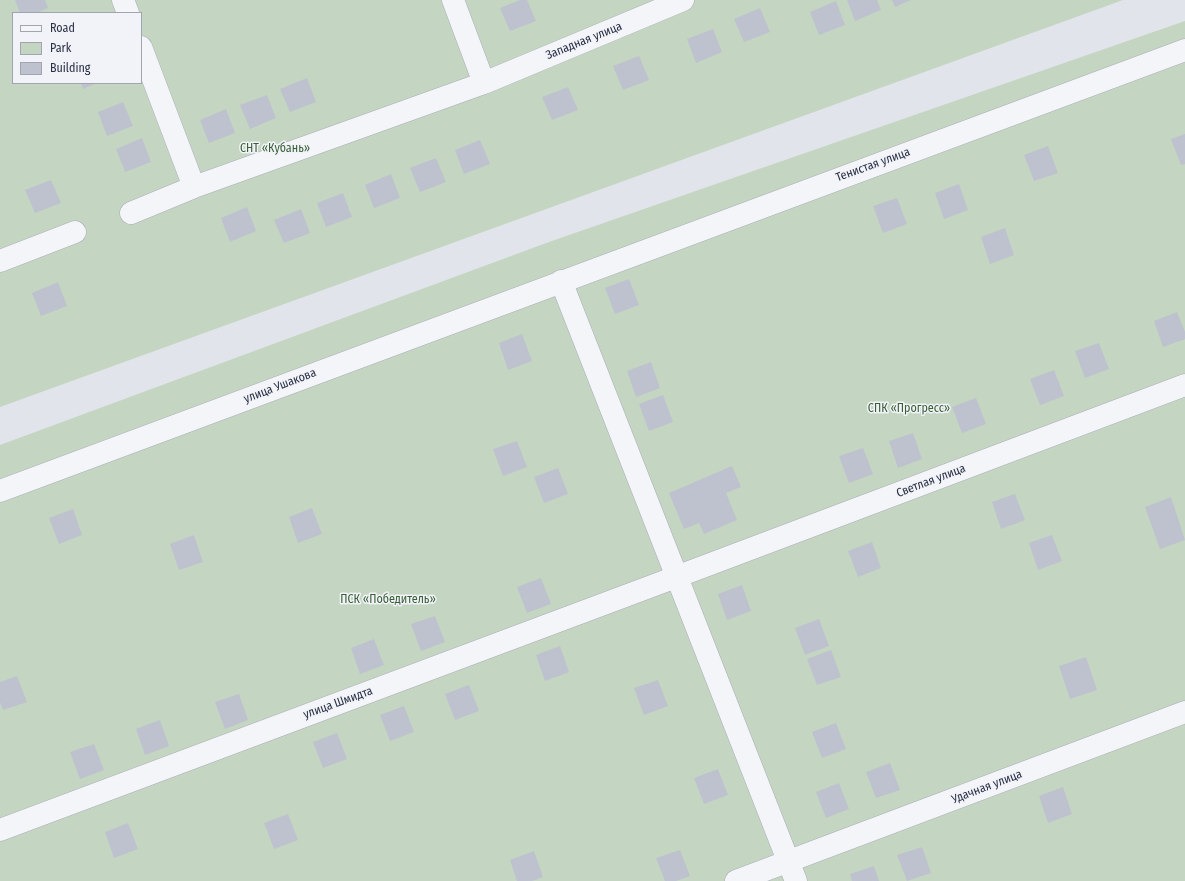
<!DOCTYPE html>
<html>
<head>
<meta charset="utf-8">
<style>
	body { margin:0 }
	#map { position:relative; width:1185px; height:881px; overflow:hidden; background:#e1e4ea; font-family:"Fira Sans Condensed",sans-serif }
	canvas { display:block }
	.legend { position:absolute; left:12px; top:12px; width:130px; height:72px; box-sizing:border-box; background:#f1f3f8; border:1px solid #a1a5b0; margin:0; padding:5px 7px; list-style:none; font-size:12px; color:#292f43 }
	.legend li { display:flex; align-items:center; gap:8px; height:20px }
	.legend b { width:20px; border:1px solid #a1a5b0 }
</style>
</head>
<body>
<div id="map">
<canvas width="1185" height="881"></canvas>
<ul class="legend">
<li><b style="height:5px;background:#f4f5f8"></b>Road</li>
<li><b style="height:11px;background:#c4d5c2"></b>Park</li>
<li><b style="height:11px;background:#bec2ce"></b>Building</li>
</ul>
</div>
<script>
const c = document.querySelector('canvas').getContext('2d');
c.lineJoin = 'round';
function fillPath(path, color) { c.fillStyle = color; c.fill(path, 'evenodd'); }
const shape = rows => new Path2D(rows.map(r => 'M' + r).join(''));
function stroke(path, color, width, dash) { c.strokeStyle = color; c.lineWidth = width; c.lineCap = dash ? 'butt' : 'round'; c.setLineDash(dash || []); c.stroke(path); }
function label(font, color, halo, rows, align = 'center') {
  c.font = font + ' "Fira Sans Condensed",sans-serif'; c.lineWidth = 3; c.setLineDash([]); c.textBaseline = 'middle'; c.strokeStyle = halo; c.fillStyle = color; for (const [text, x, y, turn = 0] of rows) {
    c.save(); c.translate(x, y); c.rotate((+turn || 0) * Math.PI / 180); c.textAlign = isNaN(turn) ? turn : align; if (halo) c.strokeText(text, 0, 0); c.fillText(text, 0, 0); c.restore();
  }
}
const green = shape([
	[0,0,1123,0,0,407],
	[13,13,141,13,141,83,13,83],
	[1185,21,1185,881,0,881,0,445,549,242]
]);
const building = shape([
	[15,0,45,0,48,8,37,13,20,13],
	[520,0,527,0,536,21,510,31,500,8],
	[847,0,877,0,881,10,855,21],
	[892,0,911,0,895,7],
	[836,1,845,25,819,35,810,12],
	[760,8,770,32,744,42,734,19],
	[713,29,722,52,696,63,687,39],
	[639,56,649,80,623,90,613,66],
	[307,78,316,102,290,112,280,89],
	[81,83,97,83,83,89],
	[568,87,578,110,552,120,542,97],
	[267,95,276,118,250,129,240,105],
	[123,102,133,126,107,136,98,112],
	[226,109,235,133,209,143,200,120],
	[1185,134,1185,164,1181,165,1171,139],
	[142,138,151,162,125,172,116,149],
	[480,140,490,164,464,174,455,150],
	[1048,146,1058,173,1034,181,1024,155],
	[436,158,446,182,420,192,410,168],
	[391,174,400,198,374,208,365,185],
	[51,180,61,203,35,213,25,190],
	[959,184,968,210,944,219,935,193],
	[343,193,352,217,326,227,317,203],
	[897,198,907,224,883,233,873,206],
	[247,207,256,231,230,242,221,218],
	[301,209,310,233,284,243,274,220],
	[1005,228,1014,255,990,264,981,237],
	[629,279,639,305,615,314,605,288],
	[58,282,67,306,41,316,32,293],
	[1177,312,1185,332,1185,339,1163,347,1154,321],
	[522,334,532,361,508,370,499,343],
	[1099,343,1109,369,1085,378,1075,351],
	[651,362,660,388,636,397,627,371],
	[1054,370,1064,396,1040,405,1030,379],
	[663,395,673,422,649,431,639,404],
	[976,398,986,424,962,433,952,407],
	[913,433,922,459,898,468,889,441],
	[517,441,527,467,503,476,493,449],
	[863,448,873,474,849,483,839,456],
	[732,466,741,487,726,493,737,520,704,534,699,523,684,529,669,493],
	[558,468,568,494,544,503,534,477],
	[1015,494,1025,520,1001,529,992,502],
	[1171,497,1185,540,1160,549,1145,507],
	[312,508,322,534,298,543,289,517],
	[73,509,82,535,59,544,49,518],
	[194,535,203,562,179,570,170,544],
	[1052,535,1062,561,1038,570,1029,543],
	[872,542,881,568,858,577,848,551],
	[541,578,551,604,527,613,517,587],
	[742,585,751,611,727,620,718,594],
	[435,616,445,642,421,651,411,624],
	[819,619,829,646,805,655,795,628],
	[374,639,384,665,360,674,351,648],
	[560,646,569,672,545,681,536,655],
	[831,650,841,677,817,685,807,659],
	[1086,657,1097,690,1070,699,1059,666],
	[17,676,27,702,3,710,0,702,0,682],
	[658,680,668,706,644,715,634,688],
	[469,685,479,711,455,720,445,694],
	[239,694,248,720,225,729,215,702],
	[404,706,414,732,390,741,380,715],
	[160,720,169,746,145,755,136,729],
	[836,723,846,749,822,758,812,732],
	[337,733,347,759,323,768,313,742],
	[94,744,104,770,80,779,70,752],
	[890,763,900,790,876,798,866,772],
	[718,769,728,795,704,804,694,778],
	[839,783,849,809,826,818,816,792],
	[1063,787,1072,814,1048,823,1039,796],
	[288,814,298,840,274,849,264,823],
	[128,823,138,849,114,858,105,832],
	[922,847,931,873,907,881,897,855],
	[680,850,690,876,676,881,665,881,656,858],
	[534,851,543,877,532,881,517,881,510,860],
	[874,866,879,881,852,881,850,874]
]);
const minor = shape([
	[123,0,128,13],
	[453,0,484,83],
	[141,47,194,187],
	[131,213,194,187,484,83,683,0],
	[0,261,75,232],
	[561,281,796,881],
	[0,491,1185,50],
	[0,830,676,577,1185,385],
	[736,881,1185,712]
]);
const streetNames = [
	["Западная улица",584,41,-22],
	["Тенистая улица",873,165,-20],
	["улица Ушакова",280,386,-21],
	["Светлая улица",931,481,-21],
	["улица Шмидта",338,703,-20],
	["Удачная улица",987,787,-21]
];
const parkNames = [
	["СНТ «Кубань»",275,149],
	["СПК «Прогресс»",909,409],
	["ПСК «Победитель»",388,600]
];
fillPath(green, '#c4d5c2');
fillPath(building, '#bec2ce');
stroke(minor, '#aaaeb8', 23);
stroke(minor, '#f4f5f8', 22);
label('12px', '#292f43', '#f1f3f8', streetNames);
label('12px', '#385f35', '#f1f3f8', parkNames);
</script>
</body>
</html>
